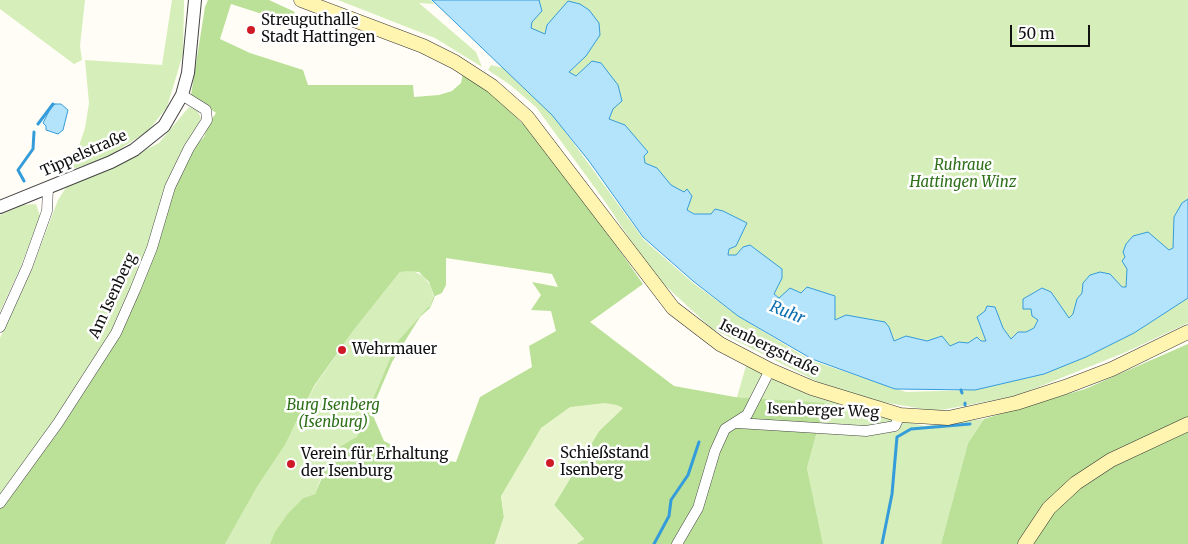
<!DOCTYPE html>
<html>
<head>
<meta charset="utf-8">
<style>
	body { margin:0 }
	#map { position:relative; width:1188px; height:544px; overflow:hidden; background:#fffdf5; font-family:Merriweather,serif }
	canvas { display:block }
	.scale { position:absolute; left:1010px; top:25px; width:80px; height:22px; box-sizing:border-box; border:2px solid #111; border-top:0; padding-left:6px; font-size:15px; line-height:18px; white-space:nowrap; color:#111; -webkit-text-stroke:4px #fff; paint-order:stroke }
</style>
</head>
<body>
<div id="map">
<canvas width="1188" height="544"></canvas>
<div class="scale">50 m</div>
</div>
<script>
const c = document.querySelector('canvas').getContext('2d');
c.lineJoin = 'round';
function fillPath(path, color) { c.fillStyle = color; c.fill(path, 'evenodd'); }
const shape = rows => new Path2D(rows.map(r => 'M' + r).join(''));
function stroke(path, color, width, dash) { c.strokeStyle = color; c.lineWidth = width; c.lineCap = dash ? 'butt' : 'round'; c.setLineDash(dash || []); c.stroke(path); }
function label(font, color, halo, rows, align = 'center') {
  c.font = font + ' Merriweather,serif'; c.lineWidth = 5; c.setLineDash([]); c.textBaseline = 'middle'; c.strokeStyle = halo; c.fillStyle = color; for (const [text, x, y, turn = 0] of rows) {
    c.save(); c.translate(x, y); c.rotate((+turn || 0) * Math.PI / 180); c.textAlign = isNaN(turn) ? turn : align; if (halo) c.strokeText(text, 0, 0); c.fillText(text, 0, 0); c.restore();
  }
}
const green = shape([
	[0,0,85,0,80,46,82,60,74,64,0,9],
	[172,0,184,0,183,54,167,107,148,131,109,156,71,170,85,128,89,103,85,60,162,65],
	[338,0,430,0,435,4,419,3,476,52,482,67,435,38],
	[502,0,1188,0,1188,242,1095,310,989,349,886,342,779,298,733,255,728,255,729,250,693,213,687,210,687,208,620,139],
	[491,65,503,68,553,115,644,240,693,283,738,316,810,360,906,392,975,390,1134,333,1188,298,1188,323,1126,352,1016,396,936,411,882,402,820,383,711,328,653,274,606,203,536,107,509,84,488,70],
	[189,107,197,110,201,118,150,248,113,328,55,421,0,496,0,338,31,271,58,200,67,186,113,166,159,143],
	[36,204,40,216,21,266,0,312,0,215,23,205],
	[401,271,413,271,423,276,430,285,434,298,430,308,428,307,397,342,357,438,335,448,338,453,336,457,331,455,324,472,329,474,328,476,322,475,315,494,303,498,289,512,270,544,225,544,257,487,285,445,314,387,353,331],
	[746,366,813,395,867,414,925,426,984,419,968,443,941,544,823,544,807,468,825,404,737,397]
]);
const forest = shape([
	[208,0,269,0,295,12,290,23,231,4,220,39,250,53,303,70,308,85,413,85,414,97,439,95,452,91,461,83,463,73,494,96,524,125,583,198,643,284,590,322,674,386,735,397,825,403,807,468,823,544,576,544,584,539,554,505,599,431,623,408,501,496,504,517,495,544,270,544,275,532,289,512,303,498,315,494,323,475,328,476,323,472,331,455,336,457,338,453,335,449,357,437,397,342,428,307,430,307,434,296,429,282,419,272,407,271,400,272,353,331,314,386,285,445,257,487,225,544,0,544,0,506,118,333,173,187,192,149,204,137,209,123,216,113,191,95,205,7],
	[446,258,552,274,558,287,532,282,541,295,531,310,551,311,556,331,529,346,532,367,480,397,456,462,413,456,384,441,371,411,392,362,420,317,430,308,435,296,442,293,446,285],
	[1188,344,1188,544,941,544,968,443,984,419,1085,389]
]);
const pitch = shape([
	[605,403,617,405,623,408,599,431,554,505,584,539,576,544,495,544,504,517,501,496,541,428,570,407]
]);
const water = shape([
	[432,0,539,0,542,11,532,22,531,28,545,34,547,25,568,1,580,4,589,10,599,23,600,35,586,56,569,72,576,76,592,61,601,63,618,85,622,101,613,109,609,119,625,125,648,152,644,156,645,163,657,168,671,185,684,192,687,189,692,196,687,210,694,214,711,214,715,209,723,211,747,223,736,246,729,249,728,255,736,255,743,247,750,245,782,269,782,278,774,294,779,298,790,288,801,293,807,287,835,296,835,320,846,315,885,322,889,327,894,341,906,336,927,341,942,336,950,346,959,342,968,343,977,337,981,341,986,341,977,317,985,311,987,306,995,307,1003,328,1011,339,1018,332,1026,332,1034,328,1038,320,1032,316,1031,309,1023,309,1023,299,1042,288,1051,292,1069,318,1073,314,1077,299,1082,293,1083,283,1090,275,1100,272,1110,274,1122,287,1126,287,1127,269,1122,261,1125,257,1123,252,1126,244,1133,236,1148,232,1169,250,1173,248,1174,217,1182,203,1188,199,1188,298,1134,333,1086,357,1044,374,975,390,895,389,812,359,738,316,693,281,643,237,589,161,552,115,432,0],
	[55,104,61,104,68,110,63,130,58,134,46,130,46,126,43,123,51,107,55,104]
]);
const stream = shape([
	[38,124,53,104],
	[24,181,18,170,33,149,34,132],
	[961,390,962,393],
	[965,403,965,405],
	[654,544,669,516,671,500,688,475,699,442],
	[882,544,892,494,897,437,911,429,970,424]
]);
const minor = shape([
	[0,327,27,267,47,211,48,188],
	[737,423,866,431,895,426,900,415],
	[0,503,58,423,116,333,135,290,152,248,170,187,189,148,207,120,206,110,182,95],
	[677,544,698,508,715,451,725,429,747,415,770,370]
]);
const tertiary = shape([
	[0,207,111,162,134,150,164,126,182,95,188,73,195,0]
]);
const secondary = shape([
	[301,0,423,46,455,62,492,86,527,117,673,308,720,344,770,370,812,388,900,415,948,418,1016,403,1065,387,1112,369,1188,332],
	[1025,544,1049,508,1076,483,1111,460,1188,424]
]);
const markers = [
	[251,30,5,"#cf1a28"],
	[342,350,5,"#cf1a28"],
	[550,463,5,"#cf1a28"],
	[291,464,5,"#cf1a28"]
];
const poiNames = [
	["Streuguthalle",261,21],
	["Stadt Hattingen",261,38],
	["Wehrmauer",352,350],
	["Schießstand",560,454],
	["Isenberg",560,471],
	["Verein für Erhaltung",301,455],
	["der Isenburg",301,472]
];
const streetNames = [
	["Tippelstraße",84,154,-24],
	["Am Isenberg",113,296,-65],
	["Isenbergstraße",769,348,26],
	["Isenberger Weg",823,411,2]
];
const parkNames = [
	["Ruhraue",963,166],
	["Hattingen Winz",963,183],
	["Burg Isenberg",333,406],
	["(Isenburg)",333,423]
];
const waterNames = [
	["Ruhr",787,313,22]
];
fillPath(green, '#d6eeb9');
fillPath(forest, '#bae197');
fillPath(pitch, '#e8f5cc');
fillPath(water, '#b4e3fc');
stroke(water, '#349cda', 1);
stroke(stream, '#349cda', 3);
stroke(minor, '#444', 11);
stroke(tertiary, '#444', 14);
stroke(secondary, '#333', 15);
stroke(minor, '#fff', 10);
stroke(tertiary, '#fff', 12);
stroke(secondary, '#fff4b0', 14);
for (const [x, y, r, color] of markers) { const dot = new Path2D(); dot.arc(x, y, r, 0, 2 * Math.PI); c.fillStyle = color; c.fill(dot); stroke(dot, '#fff', 2); }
label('15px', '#111', '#fff', poiNames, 'left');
label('15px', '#111', '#fff', streetNames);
label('italic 15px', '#2e7019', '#fff', parkNames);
label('italic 16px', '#0c6db0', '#fff', waterNames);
</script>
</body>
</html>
